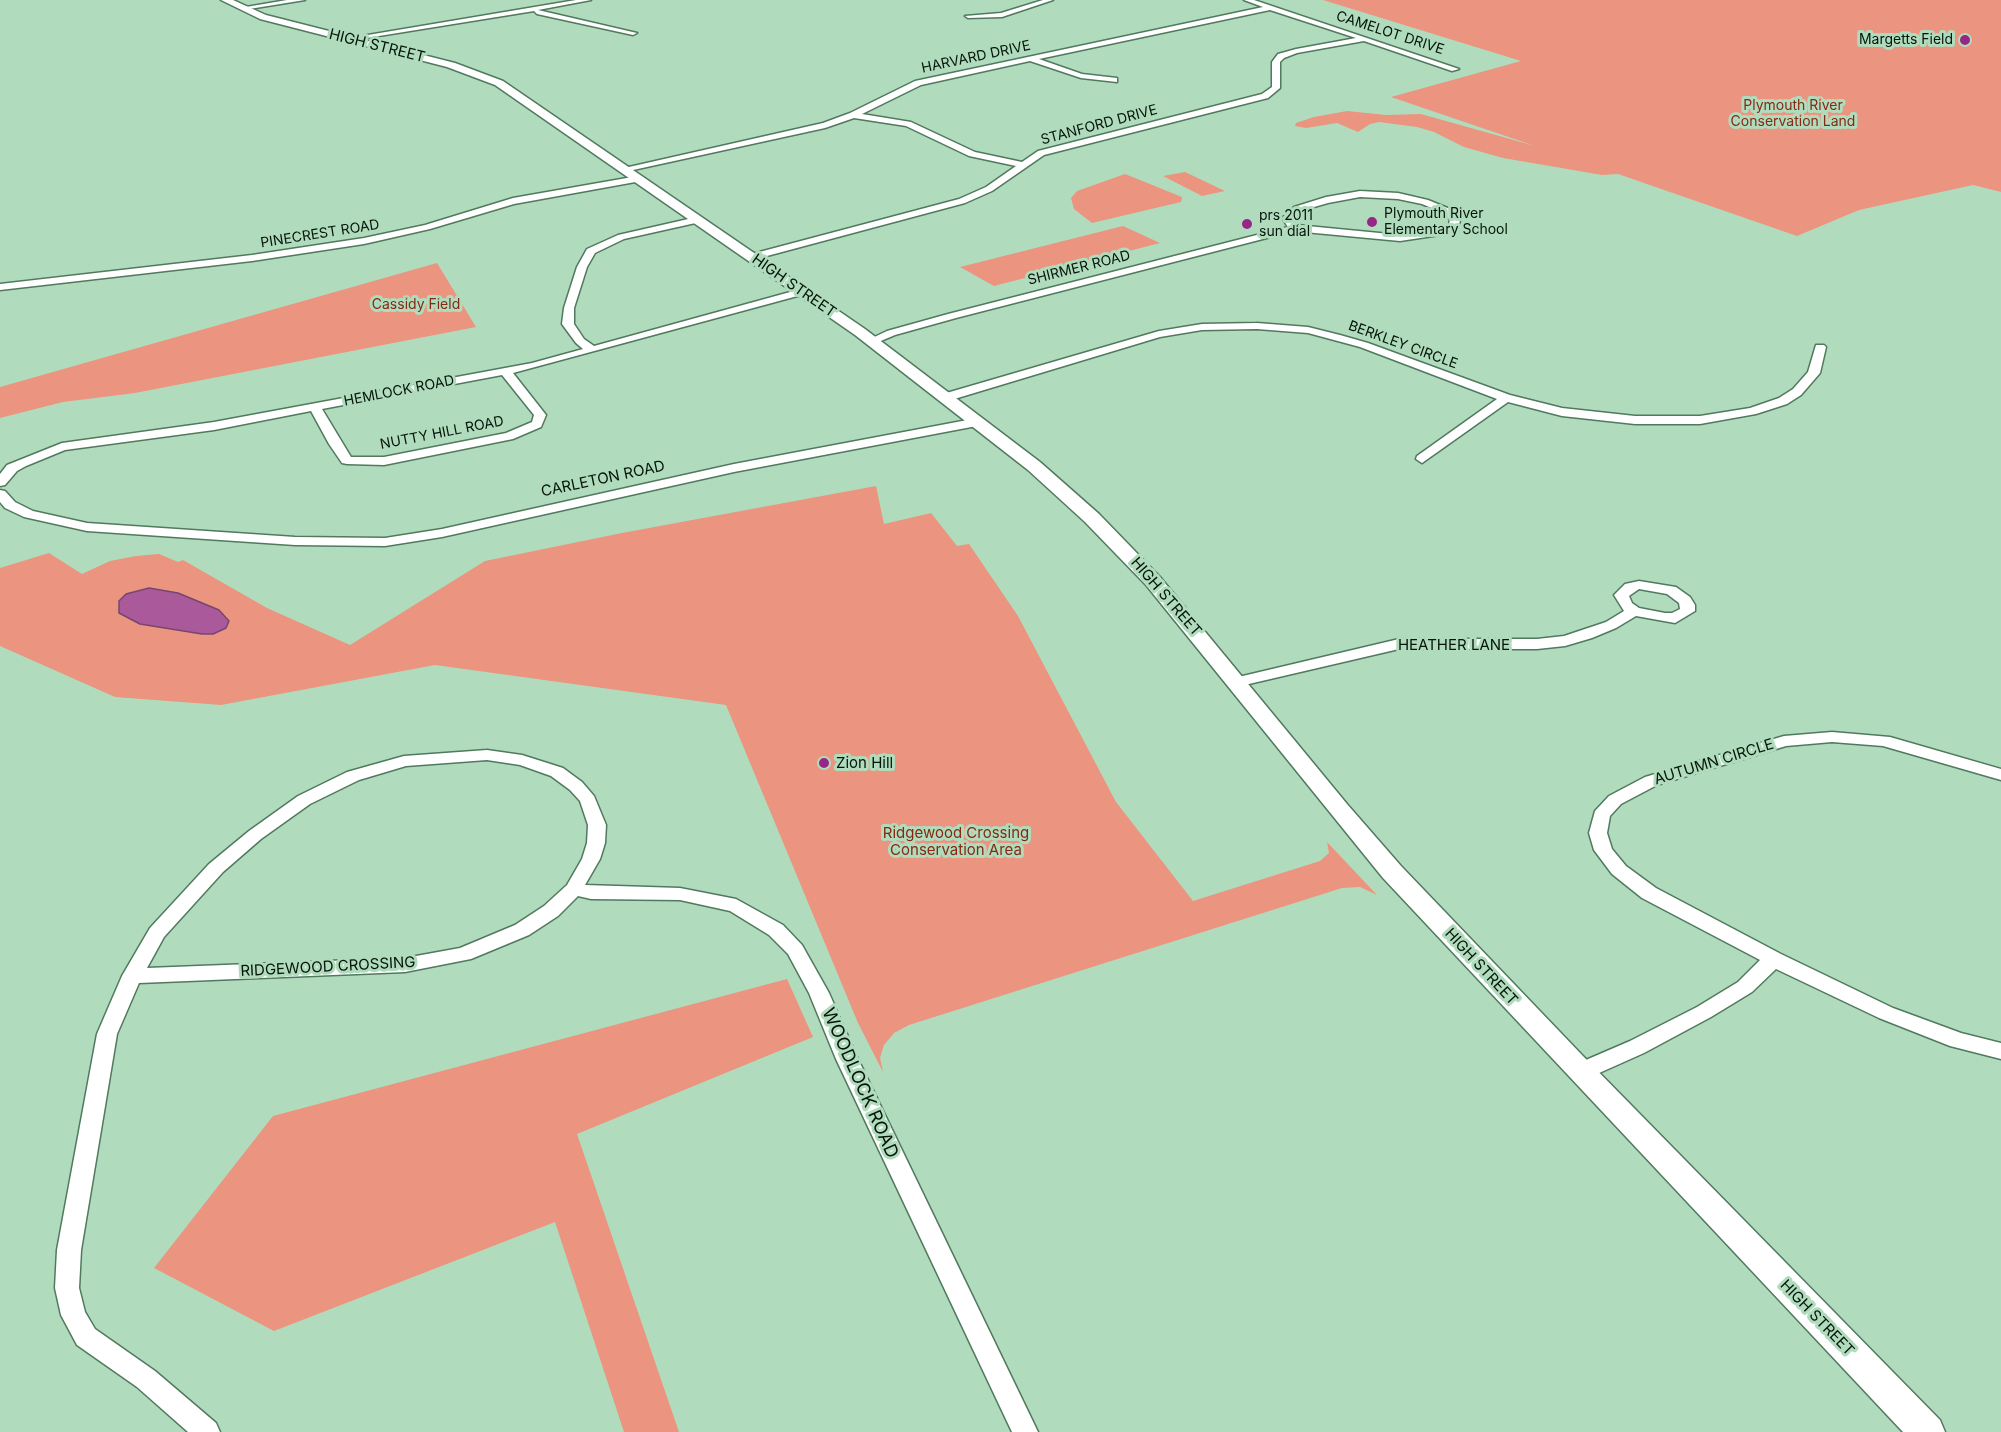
<!DOCTYPE html>
<html>
<head>
<meta charset="utf-8">
<style>
	body { margin:0 }
	canvas { display:block; background:#b0dcbd }
</style>
</head>
<body>
<canvas width="2001" height="1432"></canvas>
<script>
const c = document.querySelector('canvas').getContext('2d');
c.lineJoin = 'round';
function fillPath(path, color) { c.fillStyle = color; c.fill(path, 'evenodd'); }
const shape = rows => new Path2D(rows.map(r => 'M' + r).join(''));
function stroke(path, color, width, dash) { c.strokeStyle = color; c.lineWidth = width; c.lineCap = dash ? 'butt' : 'round'; c.setLineDash(dash || []); c.stroke(path); }
function label(font, color, halo, rows, align = 'center') {
  c.font = font + ' Inter,sans-serif'; c.lineWidth = 6; c.setLineDash([]); c.textBaseline = 'middle'; c.strokeStyle = halo; c.fillStyle = color; for (const [text, x, y, turn = 0] of rows) {
    c.save(); c.translate(x, y); c.rotate((+turn || 0) * Math.PI / 180); c.textAlign = isNaN(turn) ? turn : align; if (halo) c.strokeText(text, 0, 0); c.fillText(text, 0, 0); c.restore();
  }
}
const green = shape([
	[1323,0,2001,0,2001,192,1973,185,1859,210,1797,236,1618,174,1602,175,1503,158,1464,147,1434,132,1417,127,1379,122,1370,124,1358,132,1337,123,1306,128,1295,126,1296,123,1314,117,1347,111,1386,115,1421,114,1535,146,1391,97,1521,61],
	[1185,172,1225,191,1202,196,1163,176],
	[1125,174,1182,197,1181,202,1092,223,1074,209,1071,198,1077,191],
	[1123,226,1160,243,994,286,960,267],
	[437,263,476,327,135,393,63,402,0,418,0,387],
	[876,486,884,524,931,513,957,546,969,544,1018,616,1116,802,1193,901,1320,861,1329,853,1327,842,1377,895,1360,887,1342,888,909,1025,894,1033,884,1045,880,1058,883,1072,858,1023,726,705,435,665,221,705,115,697,0,646,0,568,49,553,82,574,110,561,136,556,159,554,178,562,183,560,267,608,350,645,485,561,622,533],
	[787,979,813,1037,577,1134,679,1432,624,1432,555,1222,274,1331,154,1268,273,1116]
]);
const water = shape([
	[149,588,178,593,219,610,229,621,226,628,213,634,202,634,140,624,119,613,119,601,126,594,149,588]
]);
const street = shape([
	[287,0,305,0,243,10,240,8,287,0],
	[576,0,591,0,538,10,637,33,633,35,537,14,534,11,348,41,344,39,576,0],
	[1043,0,1053,0,1002,17,968,18,965,16,1001,13,1043,0],
	[1244,0,1254,0,1459,69,1452,71,1364,41,1297,53,1284,58,1280,62,1280,88,1268,98,1044,155,992,191,965,203,752,260,747,257,748,255,959,199,986,187,1016,166,969,156,906,126,854,118,825,128,624,172,620,169,823,123,850,113,915,81,1263,7,1244,0],
	[1270,10,1356,38,1296,49,1278,54,1272,62,1272,87,1262,94,1038,151,1022,162,975,152,911,122,862,114,921,85,1030,61,1081,78,1117,82,1117,78,1082,74,1039,59,1270,10],
	[638,176,641,177,641,181,514,204,430,229,364,244,252,261,0,290,0,284,252,255,364,238,425,225,513,198,638,176],
	[1360,191,1398,193,1428,200,1450,209,1460,220,1459,225,1440,235,1400,241,1294,231,956,318,895,335,876,343,868,343,866,341,887,331,948,314,1288,227,1282,218,1294,207,1326,197,1360,191],
	[1360,197,1398,199,1422,204,1444,213,1450,220,1449,224,1435,230,1400,235,1297,225,1292,218,1300,211,1328,203,1360,197],
	[697,217,700,218,700,222,624,239,595,253,587,267,574,308,574,324,584,339,594,346,801,289,806,292,805,294,513,373,546,415,541,427,513,439,384,465,347,464,342,463,329,444,311,411,214,430,65,450,26,466,17,471,5,485,0,486,0,474,7,465,62,443,214,422,532,363,583,349,576,343,562,324,564,308,577,267,587,249,618,235,697,217],
	[502,375,534,415,532,422,506,433,384,457,351,457,322,409,502,375],
	[1257,323,1308,327,1340,335,1368,343,1510,395,1562,408,1635,416,1700,416,1750,408,1779,398,1793,389,1808,372,1816,345,1824,345,1826,347,1820,373,1801,395,1787,404,1756,414,1700,424,1635,424,1562,416,1508,402,1422,463,1416,459,1417,456,1497,399,1360,347,1308,333,1257,329,1202,330,1160,337,951,400,943,400,941,397,943,394,1159,331,1202,324,1257,323],
	[978,418,982,419,984,422,982,425,734,472,442,537,385,546,295,545,87,531,24,517,5,508,0,502,0,490,5,491,15,502,33,511,87,523,295,537,385,538,442,529,734,464,978,418],
	[1639,581,1676,587,1690,597,1695,605,1695,611,1675,623,1636,616,1616,628,1592,638,1565,646,1537,649,1399,649,1236,687,1228,682,1230,679,1399,639,1537,639,1564,636,1606,622,1624,611,1614,595,1625,584,1639,581],
	[1639,589,1667,594,1679,603,1680,609,1672,613,1665,613,1639,608,1632,603,1629,596,1639,589],
	[1832,732,1890,737,2001,769,2001,780,1883,746,1832,742,1786,746,1657,785,1621,804,1610,816,1607,833,1612,849,1626,866,1656,888,1781,954,1893,1008,1961,1033,2001,1043,2001,1059,1950,1046,1879,1018,1776,969,1752,992,1711,1017,1644,1053,1588,1078,1580,1080,1572,1078,1569,1072,1572,1066,1630,1041,1697,1007,1738,982,1760,960,1642,898,1612,874,1594,850,1589,833,1595,811,1609,796,1645,777,1784,736,1832,732],
	[487,750,522,755,563,768,582,782,594,796,606,825,605,843,600,859,585,885,680,888,736,899,783,925,802,945,829,993,858,1059,1038,1432,1012,1432,836,1059,809,993,788,954,769,935,730,911,680,900,591,899,578,896,558,916,529,935,471,959,405,972,139,983,117,1034,81,1250,79,1288,85,1312,95,1329,155,1371,216,1423,220,1432,188,1432,137,1387,77,1345,61,1315,55,1288,57,1250,97,1034,122,976,150,928,209,864,249,831,298,796,347,772,404,756,487,750],
	[487,760,520,765,551,776,570,790,580,801,588,825,587,843,582,859,567,885,544,906,515,925,460,948,405,958,147,968,164,937,223,872,261,839,310,804,359,780,406,766,487,760]
]);
const secondary = shape([
	[221,0,233,0,266,15,455,63,503,81,865,329,1040,462,1099,514,1160,577,1347,804,1401,866,1582,1055,1940,1420,1945,1432,1903,1432,1383,878,1146,585,1085,522,1028,470,855,335,495,85,447,67,260,19,221,0]
]);
const markers = [
	[1965,40,6,"#972787"],
	[1372,222,6,"#972787"],
	[1247,224,6,"#972787"],
	[824,763,6,"#972787"]
];
const farStreetnames = [
	["CAMELOT DRIVE",1390,33,18],
	["HARVARD DRIVE",976,57,-12],
	["STANFORD DRIVE",1099,125,-15],
	["PINECREST ROAD",320,234,-9],
	["SHIRMER ROAD",1079,268,-14],
	["BERKLEY CIRCLE",1403,345,20],
	["HEMLOCK ROAD",399,391,-11],
	["NUTTY HILL ROAD",442,433,-11]
];
const farPoinames = [
	["Margetts Field",1953,40,"right"],
	["Plymouth River",1384,214],
	["Elementary School",1384,230],
	["prs 2011",1259,216],
	["sun dial",1259,232]
];
const farParknames = [
	["Plymouth River",1793,106],
	["Conservation Land",1793,122],
	["Cassidy Field",416,305]
];
const streetNames = [
	["HIGH STREET",377,46,14],
	["HIGH STREET",794,286,35],
	["CARLETON ROAD",603,479,-12],
	["HIGH STREET",1166,597,49],
	["HEATHER LANE",1454,645],
	["AUTUMN CIRCLE",1714,762,-17],
	["RIDGEWOOD CROSSING",328,967,-3],
	["HIGH STREET",1481,967,47],
	["HIGH STREET",1817,1318,46]
];
const poiNames = [
	["Zion Hill",836,763]
];
const parkNames = [
	["Ridgewood Crossing",956,833],
	["Conservation Area",956,850]
];
const nearStreetnames = [
	["WOODLOCK ROAD",860,1083,66]
];
fillPath(green, '#eb947f');
fillPath(water, '#aa5a9b');
stroke(water, '#784570', 1.5);
stroke(street, '#51795e', 3);
stroke(secondary, '#51795e', 3);
fillPath(street, '#fff');
fillPath(secondary, '#fff');
for (const [x, y, r, color] of markers) { const dot = new Path2D(); dot.arc(x, y, r, 0, 2 * Math.PI); c.fillStyle = color; c.fill(dot); stroke(dot, '#b0dcbd', 2); }
label('14px', '#05150a', '#b0dcbd', farStreetnames);
label('14px', '#05150a', '#b0dcbd', farPoinames, 'left');
label('14px', '#852913', '#b0dcbd', farParknames);
label('15px', '#05150a', '#b0dcbd', streetNames);
label('15px', '#05150a', '#b0dcbd', poiNames, 'left');
label('15px', '#852913', '#b0dcbd', parkNames);
label('18px', '#05150a', '#b0dcbd', nearStreetnames);
</script>
</body>
</html>
